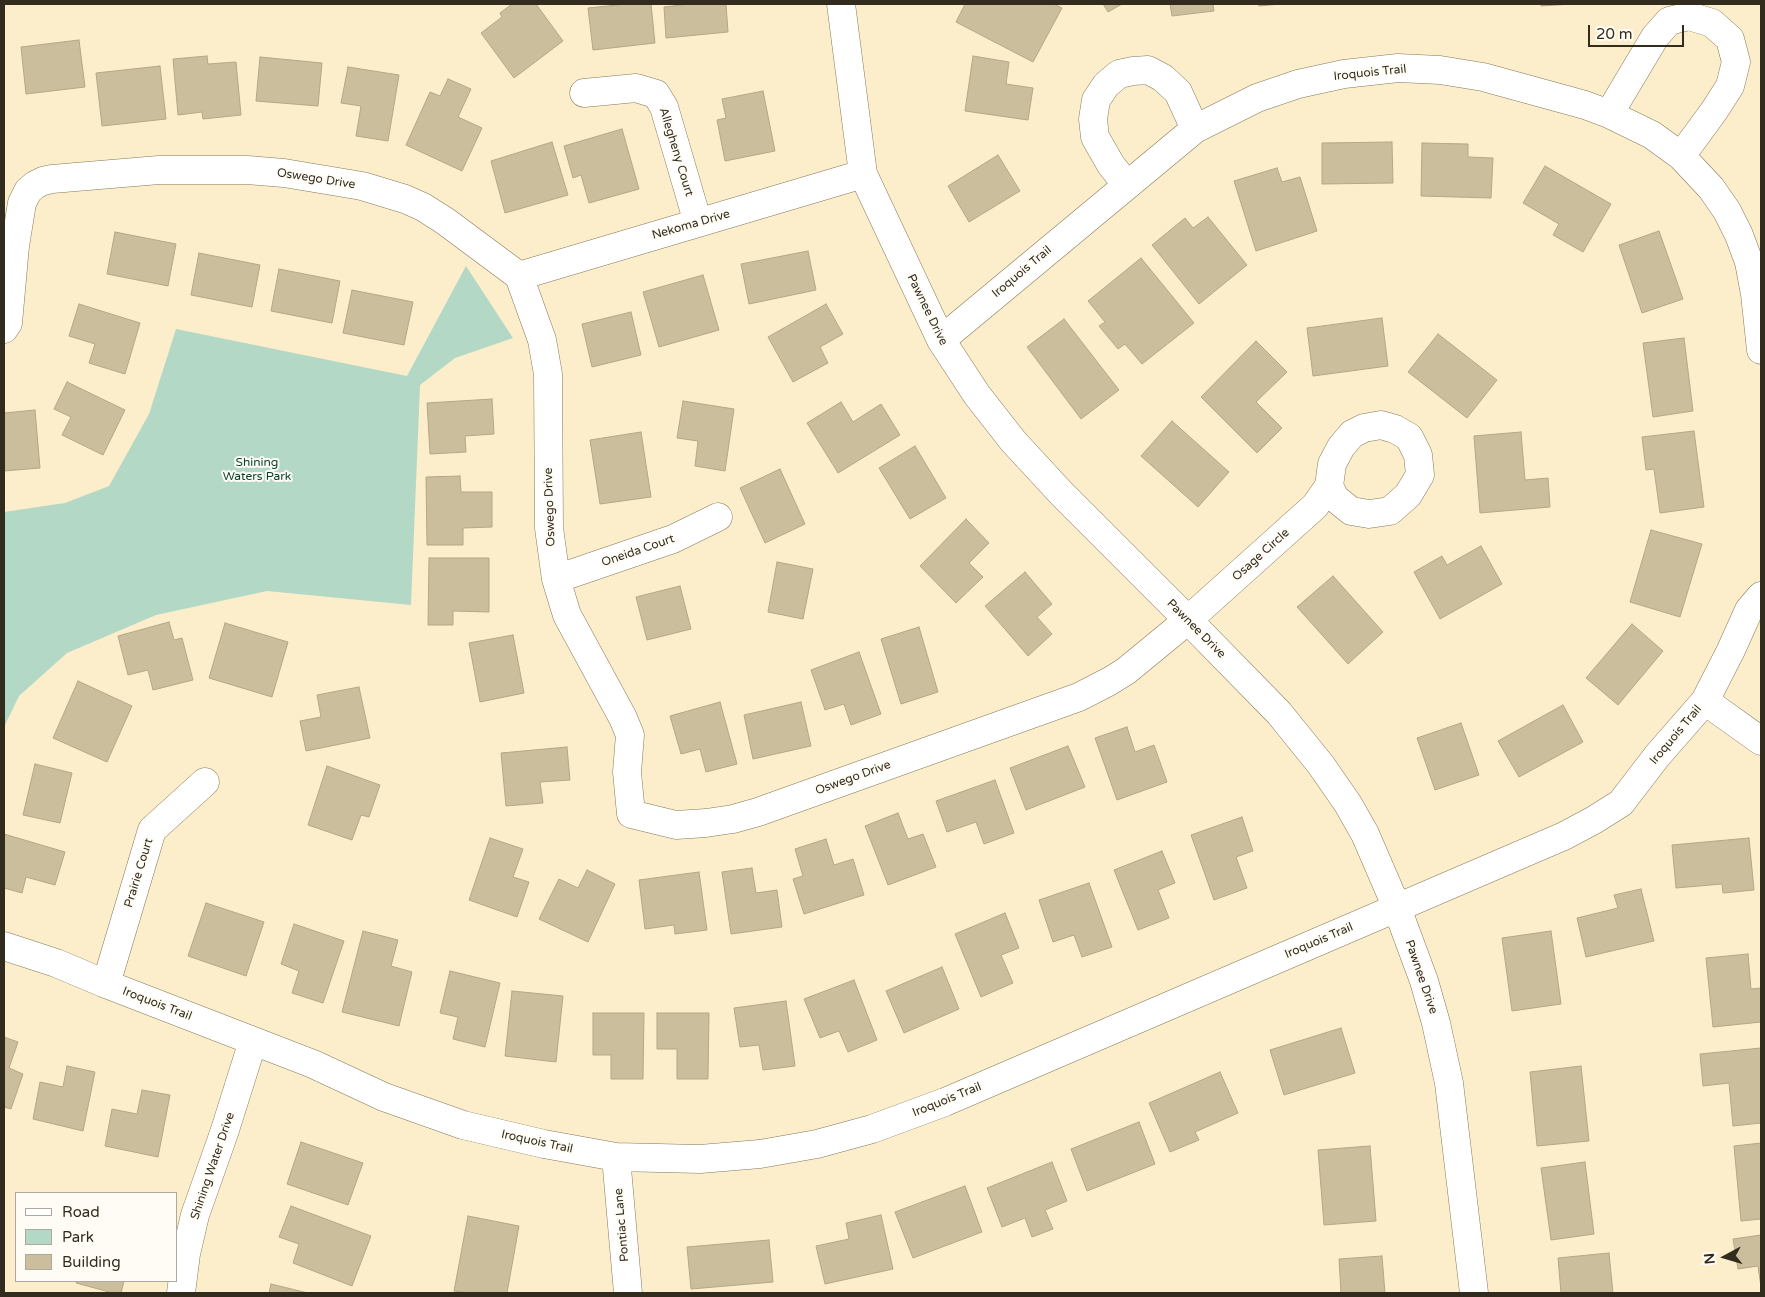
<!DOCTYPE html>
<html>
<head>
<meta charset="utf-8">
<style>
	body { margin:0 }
	#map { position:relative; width:1765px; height:1297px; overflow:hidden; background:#fceecb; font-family:"Varela Round",sans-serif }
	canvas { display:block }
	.frame { position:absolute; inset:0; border:5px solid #322c1f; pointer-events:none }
	.legend { position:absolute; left:15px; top:1192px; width:162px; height:90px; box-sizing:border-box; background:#fffcf5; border:1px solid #ada99f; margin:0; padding:6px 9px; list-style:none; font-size:15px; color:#322c1f }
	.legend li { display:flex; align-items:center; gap:10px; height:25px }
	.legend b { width:25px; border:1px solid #ada99f }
	.north { position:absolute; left:1700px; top:1232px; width:50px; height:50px; -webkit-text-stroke:4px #fffcf5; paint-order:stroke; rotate:264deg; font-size:14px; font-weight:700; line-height:20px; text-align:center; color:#322c1f }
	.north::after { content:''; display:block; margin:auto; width:18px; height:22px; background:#322c1f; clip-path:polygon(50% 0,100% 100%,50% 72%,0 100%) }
	.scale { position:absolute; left:1588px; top:25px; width:96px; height:22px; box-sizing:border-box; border:2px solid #322c1f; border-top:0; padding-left:6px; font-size:15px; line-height:18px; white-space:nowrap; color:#322c1f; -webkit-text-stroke:4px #fffcf5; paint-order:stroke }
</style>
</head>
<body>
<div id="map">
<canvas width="1765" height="1297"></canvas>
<div class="frame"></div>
<ul class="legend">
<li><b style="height:6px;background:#fff"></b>Road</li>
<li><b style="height:14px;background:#b3d8c5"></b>Park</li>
<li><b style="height:14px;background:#cbbe9c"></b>Building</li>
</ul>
<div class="north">N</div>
<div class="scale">20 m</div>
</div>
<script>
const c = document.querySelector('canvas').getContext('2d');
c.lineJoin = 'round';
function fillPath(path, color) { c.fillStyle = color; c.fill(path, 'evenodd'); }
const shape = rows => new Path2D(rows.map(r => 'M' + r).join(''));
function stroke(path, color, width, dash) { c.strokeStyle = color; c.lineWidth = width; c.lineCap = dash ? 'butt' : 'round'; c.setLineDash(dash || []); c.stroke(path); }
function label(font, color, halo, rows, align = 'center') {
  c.font = font + ' "Varela Round",sans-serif'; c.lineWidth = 4; c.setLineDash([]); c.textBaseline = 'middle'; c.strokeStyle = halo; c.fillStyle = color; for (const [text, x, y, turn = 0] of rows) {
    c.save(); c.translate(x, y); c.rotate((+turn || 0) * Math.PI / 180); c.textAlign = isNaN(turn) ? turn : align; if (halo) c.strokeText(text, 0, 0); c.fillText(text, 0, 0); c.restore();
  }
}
const green = shape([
	[466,266,513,338,455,358,420,385,411,605,267,591,156,615,67,653,19,696,4,727,4,512,65,503,109,486,149,414,176,329,407,376]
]);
const building = shape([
	[512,4,536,4,563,41,514,78,481,33,502,17,500,13,512,4],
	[627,4,651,4,655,43,593,50,588,8,627,4],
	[690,4,726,4,728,32,666,38,664,7,690,4],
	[965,4,1054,4,1062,8,1033,62,956,22,965,4],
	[1103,4,1122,4,1108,12,1103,4],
	[1170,4,1213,4,1214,11,1172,16,1170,4],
	[1258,4,1280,4,1259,6,1258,4],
	[1541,4,1572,4,1541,6,1541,4],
	[79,40,85,87,26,94,21,47,79,40],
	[207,56,208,64,236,62,241,115,203,119,202,112,178,115,173,59,207,56],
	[973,56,1009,62,1006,84,1033,88,1028,120,965,111,973,56],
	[260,57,322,63,318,106,256,101,260,57],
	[160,66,166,119,102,126,96,73,160,66],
	[348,67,399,75,388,141,356,136,361,106,341,103,348,67],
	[448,79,471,89,458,117,482,128,462,171,406,145,430,92,440,96,448,79],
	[763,91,775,151,725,161,717,120,726,118,722,99,763,91],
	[622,129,639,189,589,203,581,175,573,178,564,146,622,129],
	[552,142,568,195,505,213,491,161,552,142],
	[1392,142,1393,183,1322,184,1322,143,1392,142],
	[1422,143,1468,144,1468,157,1493,158,1491,198,1421,196,1422,143],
	[998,155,1020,191,969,222,948,186,998,155],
	[1545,166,1611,204,1583,252,1553,235,1559,224,1523,203,1545,166],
	[1277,168,1282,182,1300,177,1317,231,1256,251,1234,181,1277,168],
	[1208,217,1247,265,1199,304,1152,245,1185,218,1193,228,1208,217],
	[1659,231,1683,299,1642,313,1619,245,1659,231],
	[115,232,176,244,168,286,107,274,115,232],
	[808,251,816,290,749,304,741,264,808,251],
	[199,253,260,265,252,307,191,295,199,253],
	[1141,258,1194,323,1142,364,1125,344,1118,349,1099,326,1105,322,1088,301,1141,258],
	[279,269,340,281,332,323,271,311,279,269],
	[703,275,719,330,659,347,643,292,703,275],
	[352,290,413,302,404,345,343,333,352,290],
	[79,304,140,323,125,374,89,363,95,344,69,336,79,304],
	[826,304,843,334,820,347,828,363,793,382,768,337,826,304],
	[631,312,641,355,592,367,582,324,631,312],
	[1382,318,1388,366,1313,376,1307,328,1382,318],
	[1064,319,1119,390,1081,419,1027,347,1064,319],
	[1438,334,1497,380,1467,418,1408,372,1438,334],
	[1684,338,1693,411,1653,417,1643,343,1684,338],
	[1256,341,1287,372,1256,402,1282,428,1257,453,1201,397,1256,341],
	[67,382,125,410,103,455,62,435,71,417,54,409,67,382],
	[492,399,494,434,465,436,466,452,430,454,427,403,492,399],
	[683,401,734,409,725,471,695,466,698,441,677,438,683,401],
	[841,402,853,422,881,404,900,435,838,473,807,423,841,402],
	[35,410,40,468,4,471,4,413,35,410],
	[1172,421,1229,472,1198,507,1141,456,1172,421],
	[1694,431,1704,507,1660,513,1654,469,1646,470,1642,437,1694,431],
	[641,432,651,497,600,504,590,440,641,432],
	[1521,432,1525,480,1548,478,1550,507,1480,513,1474,436,1521,432],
	[915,446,946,498,910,519,879,468,915,446],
	[780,469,805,524,765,543,740,488,780,469],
	[460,476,461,492,492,492,492,527,463,528,463,545,427,545,426,477,460,476],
	[966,519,989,543,969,563,983,577,956,603,920,566,966,519],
	[1651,530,1702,544,1680,617,1630,602,1651,530],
	[1481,546,1502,584,1440,619,1414,572,1442,556,1447,565,1481,546],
	[429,558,489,558,489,612,453,611,453,625,428,625,429,558],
	[777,562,813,569,803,619,768,612,777,562],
	[1025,572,1052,604,1037,617,1052,634,1028,656,985,606,1025,572],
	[1333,576,1383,632,1348,664,1297,607,1333,576],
	[680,586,691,629,647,640,636,597,680,586],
	[169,622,174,640,182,638,193,680,153,690,148,670,128,675,118,636,169,622],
	[225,623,288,642,272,697,209,678,225,623],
	[1632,624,1663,651,1618,705,1586,678,1632,624],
	[919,627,938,692,901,704,881,639,919,627],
	[513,635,524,693,480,702,469,643,513,635],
	[859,652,881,714,851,725,844,704,825,710,811,670,859,652],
	[78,681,132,706,107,762,53,738,78,681],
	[359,687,370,738,306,751,300,721,321,717,317,695,359,687],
	[720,702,737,764,706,772,700,749,681,754,670,716,720,702],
	[801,702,811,746,753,759,744,715,801,702],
	[1563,705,1583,742,1519,777,1498,741,1563,705],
	[1461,723,1479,775,1435,790,1417,738,1461,723],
	[1127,727,1135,752,1154,745,1167,782,1117,800,1095,738,1127,727],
	[1068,746,1085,787,1026,810,1010,768,1068,746],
	[567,747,570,780,540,782,543,803,506,806,501,753,567,747],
	[35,764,72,773,60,823,23,815,35,764],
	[327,766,380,785,369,817,361,815,352,840,308,825,327,766],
	[995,780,1014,833,984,844,976,822,947,832,936,801,995,780],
	[898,813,908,839,923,834,936,867,888,885,865,826,898,813],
	[1242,817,1253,851,1236,857,1247,888,1214,900,1191,835,1242,817],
	[4,834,65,852,55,885,26,877,22,893,4,888,4,834],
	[490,838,523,849,513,877,529,882,517,917,469,900,490,838],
	[1749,838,1754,890,1723,893,1722,884,1676,888,1672,845,1749,838],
	[826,839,834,865,853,859,864,895,804,914,793,879,803,876,795,849,826,839],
	[1162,851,1175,883,1158,890,1169,918,1138,930,1114,870,1162,851],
	[752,868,756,893,777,890,782,927,731,934,722,872,752,868],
	[587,870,615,884,588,942,539,919,559,879,578,888,587,870],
	[699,872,707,930,675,934,674,925,645,929,639,880,699,872],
	[1089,883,1112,947,1082,957,1074,935,1053,942,1039,900,1089,883],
	[1641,889,1654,941,1586,957,1577,918,1618,908,1614,895,1641,889],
	[206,903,264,922,246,976,188,956,206,903],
	[1005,913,1019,948,1001,955,1013,983,981,997,955,934,1005,913],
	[294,924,344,941,323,1003,292,993,299,971,281,964,294,924],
	[363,931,398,940,391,966,412,972,399,1026,342,1012,363,931],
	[1551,931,1561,1004,1512,1011,1502,938,1551,931],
	[1748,954,1751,989,1761,988,1761,1022,1713,1027,1706,958,1748,954],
	[942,967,959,1009,904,1033,886,991,942,967],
	[450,971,500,983,485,1047,453,1039,458,1017,440,1013,450,971],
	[854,980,877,1040,848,1052,839,1031,820,1038,804,999,854,980],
	[512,991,563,996,556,1062,505,1056,512,991],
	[786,1001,795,1066,763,1070,759,1045,740,1047,734,1008,786,1001],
	[593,1013,644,1013,643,1079,611,1079,611,1055,593,1055,593,1013],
	[657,1013,709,1013,708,1079,677,1079,677,1049,657,1049,657,1013],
	[1341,1028,1355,1073,1284,1095,1270,1050,1341,1028],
	[4,1037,18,1042,9,1068,23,1074,11,1109,4,1107,4,1037],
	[1761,1048,1761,1123,1733,1126,1729,1083,1703,1086,1700,1054,1761,1048],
	[67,1066,95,1072,83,1131,33,1119,40,1082,63,1087,67,1066],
	[1581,1066,1589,1141,1537,1146,1530,1072,1581,1066],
	[1220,1072,1238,1113,1195,1132,1199,1140,1170,1152,1149,1103,1220,1072],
	[142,1090,170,1095,158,1157,105,1146,112,1109,137,1114,142,1090],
	[1139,1122,1155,1164,1087,1191,1071,1149,1139,1122],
	[301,1142,363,1163,348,1205,287,1184,301,1142],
	[1761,1143,1761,1219,1741,1221,1734,1146,1761,1143],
	[1370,1146,1376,1221,1324,1225,1318,1150,1370,1146],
	[1052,1162,1067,1201,1045,1210,1053,1229,1032,1237,1025,1218,1002,1227,987,1188,1052,1162],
	[1585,1162,1594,1234,1551,1240,1541,1168,1585,1162],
	[965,1186,982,1232,913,1258,895,1212,965,1186],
	[291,1206,371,1236,352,1286,293,1263,299,1244,279,1237,291,1206],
	[881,1215,893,1269,825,1284,816,1246,849,1239,846,1223,881,1215],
	[468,1216,519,1226,507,1293,468,1293,454,1291,468,1216],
	[1761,1235,1761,1287,1758,1266,1738,1269,1733,1239,1761,1235],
	[769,1240,773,1282,691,1289,687,1247,769,1240],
	[1609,1253,1613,1293,1561,1293,1558,1258,1609,1253],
	[1382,1256,1385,1293,1341,1293,1339,1259,1382,1256],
	[77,1281,124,1281,121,1293,113,1293,76,1283,77,1281],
	[271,1284,308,1293,269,1293,271,1284]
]);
const minor = shape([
	[841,4,863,174,941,340,977,395,1013,441,1061,493,1188,620,1279,713,1321,765,1348,804,1365,834,1397,908,1424,981,1436,1023,1449,1083,1474,1293],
	[584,93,636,88,656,94,664,107,698,223],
	[1609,114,1655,37,1669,21,1689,16,1712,23,1730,39,1736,62,1730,86,1714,111,1681,156],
	[1127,185,1111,165,1095,137,1093,119,1096,100,1106,85,1119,74,1133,71,1148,70,1163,78,1178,92,1195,129],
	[519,276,863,174],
	[4,329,8,323,15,246,22,203,28,191,35,185,43,181,52,179,159,170,247,170,284,173,362,186,405,199,423,207,445,221,519,276,542,340,548,374,549,528,556,579,567,615,623,718,630,735,627,772,631,814,676,825,706,823,733,819,758,812,1079,697,1110,681,1126,671,1188,620,1315,506,1329,486,1332,464,1341,447,1352,434,1364,428,1381,425,1395,429,1409,437,1418,455,1420,475,1408,495,1390,511,1369,514,1351,511,1335,498,1329,486],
	[941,340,1195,129,1257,98,1298,84,1344,74,1398,68,1440,70,1483,77,1585,105,1609,114,1652,135,1681,156,1711,188,1727,211,1739,235,1749,262,1755,294,1761,350],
	[556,579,673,539,718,517],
	[1705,701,1761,741],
	[4,946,56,963,106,984,313,1064,384,1097,463,1125,544,1144,616,1157,700,1159,760,1154,817,1144,872,1129,945,1102,1564,836,1594,820,1621,803,1657,756,1705,701,1731,650,1749,610,1761,596],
	[106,984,152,830,205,782],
	[616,1157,628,1293],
	[181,1293,186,1254,195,1215,224,1133,253,1041]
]);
const streetNames = [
	["Iroquois Trail",1370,73,-6],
	["Allegheny Court",676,152,73],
	["Oswego Drive",316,179,9],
	["Nekoma Drive",691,225,-16],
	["Iroquois Trail",1022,272,-40],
	["Pawnee Drive",927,310,64],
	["Oswego Drive",550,507,-92],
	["Oneida Court",638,551,-19],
	["Osage Circle",1261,555,-42],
	["Pawnee Drive",1196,629,45],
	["Iroquois Trail",1676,735,-50],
	["Oswego Drive",853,778,-20],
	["Prairie Court",139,873,-73],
	["Iroquois Trail",1319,941,-23],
	["Pawnee Drive",1421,977,71],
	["Iroquois Trail",157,1004,21],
	["Iroquois Trail",947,1100,-22],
	["Iroquois Trail",537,1142,12],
	["Shining Water Drive",213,1166,-71],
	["Pontiac Lane",622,1225,-95]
];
const parkNames = [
	["Shining",257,463],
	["Waters Park",257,477]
];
fillPath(green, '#b3d8c5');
fillPath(building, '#cbbe9c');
stroke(building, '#b4a786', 1);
stroke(minor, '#847859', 29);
stroke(minor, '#fff', 28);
label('12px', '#322c1f', '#fffcf5', streetNames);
label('12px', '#003f2a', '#fffcf5', parkNames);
</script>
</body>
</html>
